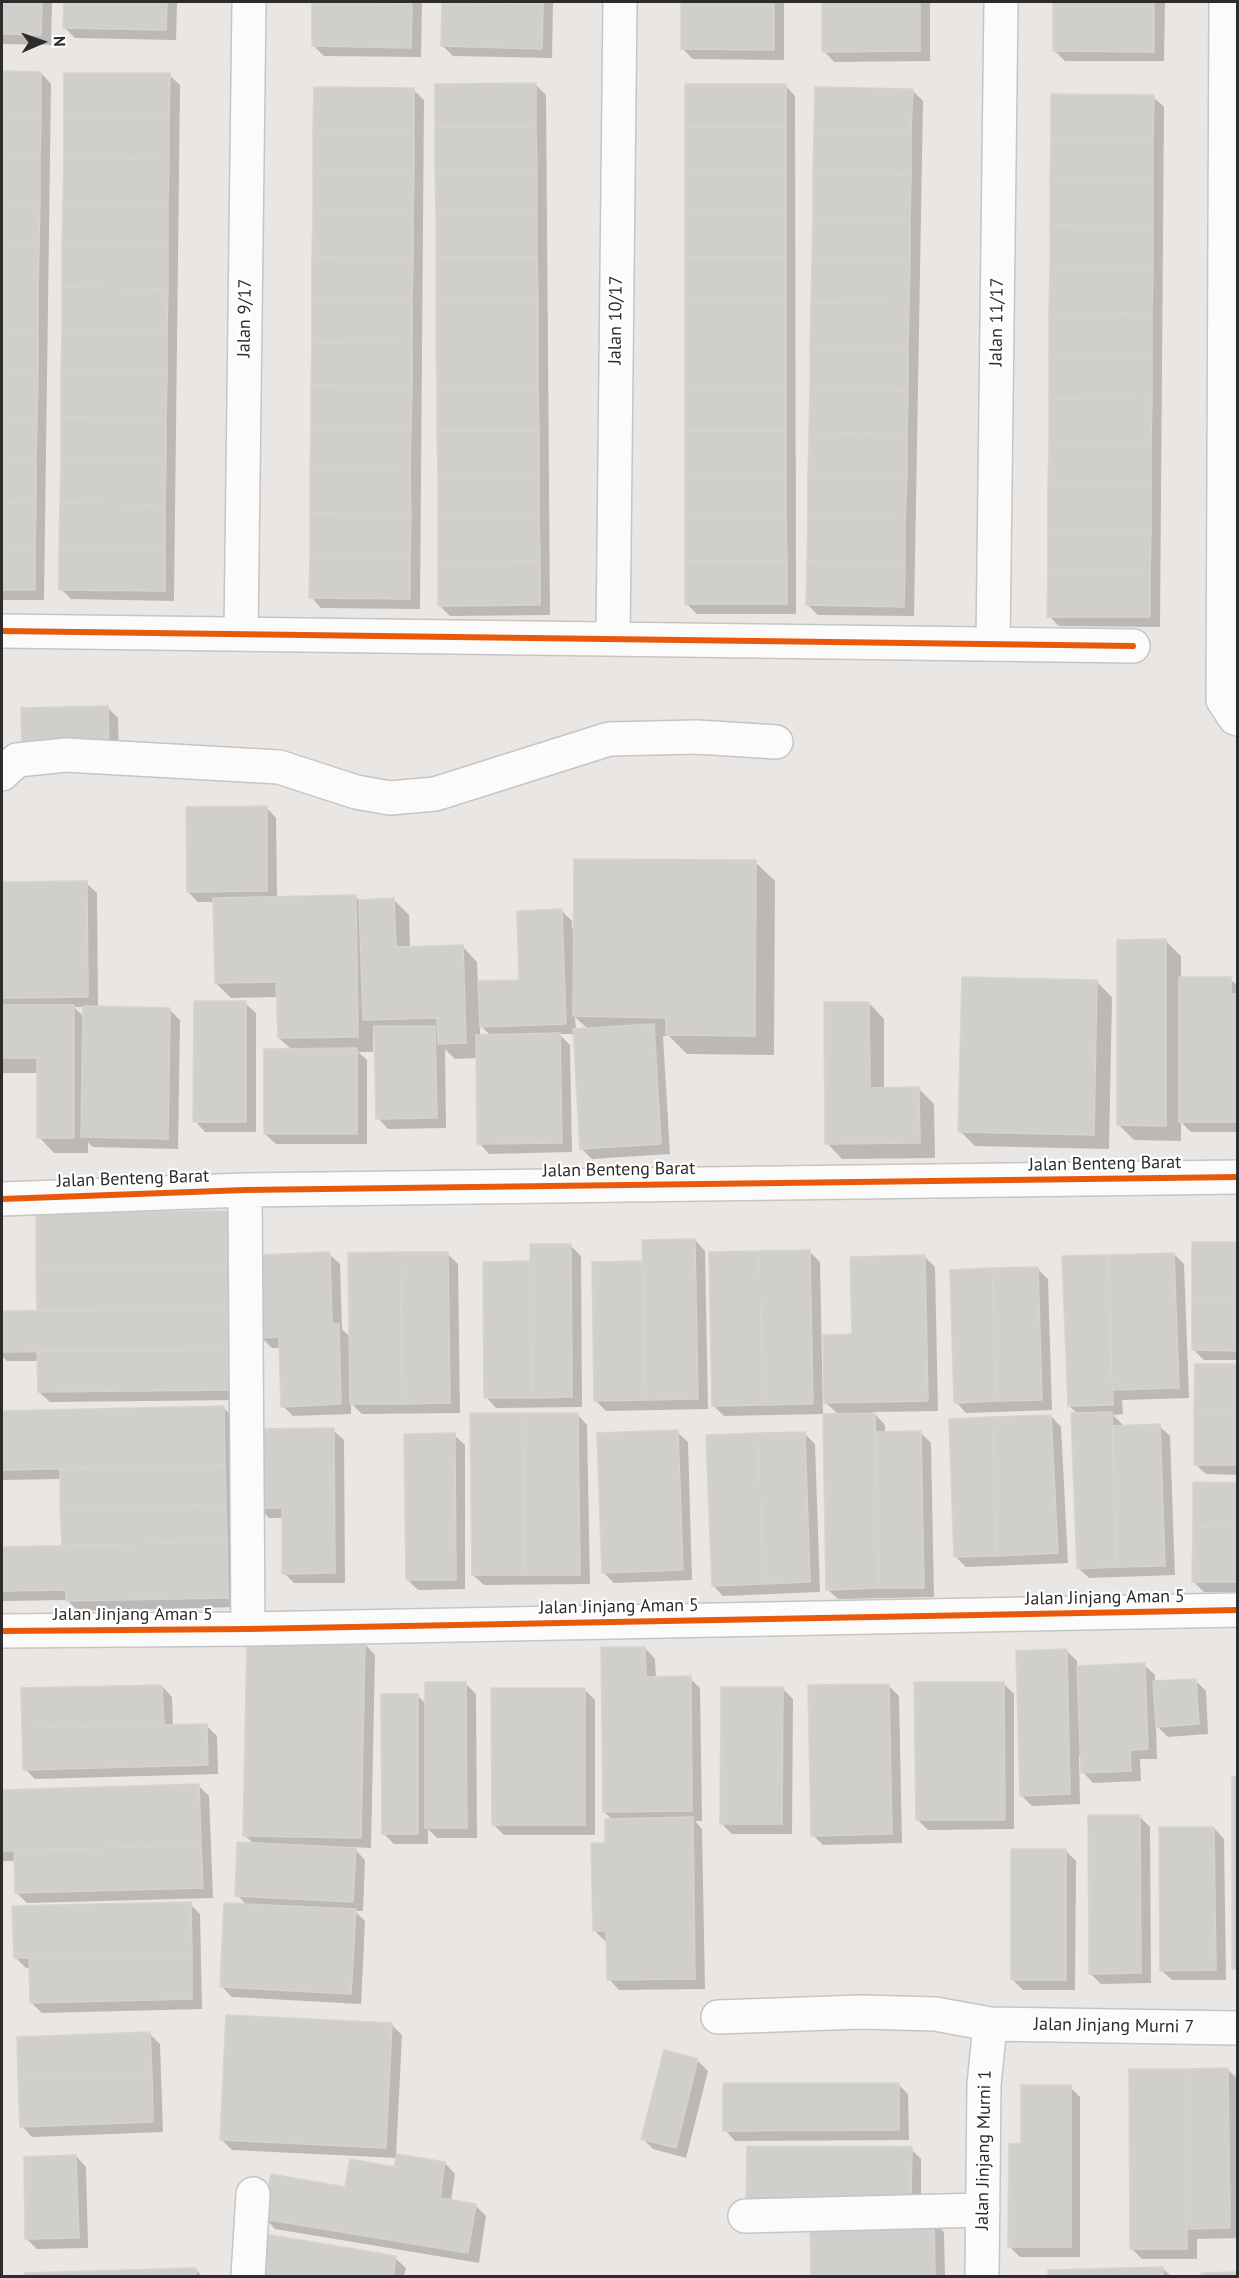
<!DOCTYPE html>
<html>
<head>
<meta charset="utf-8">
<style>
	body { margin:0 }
	#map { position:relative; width:1239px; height:2278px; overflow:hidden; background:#eae6e3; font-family:"PT Sans",sans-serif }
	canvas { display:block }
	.frame { position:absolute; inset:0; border:3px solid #2c2c2c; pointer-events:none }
	.north { position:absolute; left:12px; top:12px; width:60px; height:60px; -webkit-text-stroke:4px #fff; paint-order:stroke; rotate:88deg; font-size:16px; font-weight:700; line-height:24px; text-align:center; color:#2c2c2c }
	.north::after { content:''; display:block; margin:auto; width:21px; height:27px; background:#2c2c2c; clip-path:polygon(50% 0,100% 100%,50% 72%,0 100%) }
</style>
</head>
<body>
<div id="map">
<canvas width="1239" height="2278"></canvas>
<div class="frame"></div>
<div class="north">N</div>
</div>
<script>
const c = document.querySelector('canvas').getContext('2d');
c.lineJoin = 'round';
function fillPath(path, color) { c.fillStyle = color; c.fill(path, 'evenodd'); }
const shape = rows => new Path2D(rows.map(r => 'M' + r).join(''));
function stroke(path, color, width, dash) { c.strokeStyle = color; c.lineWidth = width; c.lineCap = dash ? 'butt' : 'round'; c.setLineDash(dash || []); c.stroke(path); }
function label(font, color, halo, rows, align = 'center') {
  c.font = font + ' "PT Sans",sans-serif'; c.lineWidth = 4.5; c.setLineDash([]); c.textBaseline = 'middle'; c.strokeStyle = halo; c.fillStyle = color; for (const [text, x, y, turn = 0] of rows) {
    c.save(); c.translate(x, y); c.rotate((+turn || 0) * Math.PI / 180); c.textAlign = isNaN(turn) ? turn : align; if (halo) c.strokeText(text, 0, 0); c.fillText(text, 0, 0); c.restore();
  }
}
const shadow = shape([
	[2,2,52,2,51,45,2,44],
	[65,2,177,2,176,40,75,38,65,28],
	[314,2,422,2,421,57,324,56,313,45],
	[443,2,553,2,552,58,453,56,443,46],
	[682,2,784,2,784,60,693,59,682,48],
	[824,2,930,2,930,61,834,62,824,51],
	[1055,2,1165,2,1164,61,1065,61,1054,50],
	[2,73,41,73,51,84,44,600,2,600],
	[169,75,180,85,174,601,71,599,61,589],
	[536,85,546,95,550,615,450,616,439,605],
	[785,85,795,96,796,614,697,614,687,604],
	[414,90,424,100,420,609,321,608,311,597],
	[912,90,923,101,914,616,818,615,807,604],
	[1153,97,1164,107,1160,627,1059,626,1049,616],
	[108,708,118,718,119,758,23,750],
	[266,807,276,818,277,898,355,896,360,901,394,900,409,915,410,948,462,946,477,962,478,983,521,981,562,911,572,921,572,929,575,929,755,862,775,881,774,1055,687,1054,669,1036,663,1036,670,1154,592,1159,581,1148,575,1034,559,1034,570,1045,572,1152,489,1154,479,1143,477,1058,455,1059,445,1049,446,1128,388,1129,378,1118,376,1031,373,1028,373,1052,358,1052,367,1060,367,1144,276,1144,265,1134,292,1050,279,1038,278,997,231,998,216,983,215,902,198,902,188,892],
	[575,1017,589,1030,576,1031],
	[480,1025,491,1036,480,1036],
	[86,883,97,893,98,1008,169,1009,180,1020,178,1149,93,1147,88,1142,88,1153,54,1153,39,1137,39,1073,2,1073,2,884],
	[74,1007,85,1007,85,1018],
	[1166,941,1181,956,1181,979,1230,979,1238,986,1238,1132,1191,1132,1181,1122,1181,1141,1134,1140,1119,1125],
	[1097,982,1112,997,1109,1149,975,1146,960,1131],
	[245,1003,256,1013,256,1132,205,1132,195,1121],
	[869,1003,884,1019,884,1089,919,1089,934,1104,935,1158,842,1159,827,1143],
	[228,1212,241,1400,50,1402,39,1392,39,1361,7,1361,2,1356,2,1313,39,1312],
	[695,1240,705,1251,708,1409,606,1411,596,1401,644,1263],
	[1238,1244,1238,1360,1204,1360,1194,1350],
	[570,1245,581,1256,582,1407,496,1408,486,1397,484,1263,532,1263],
	[809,1251,820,1262,823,1414,724,1416,714,1406],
	[329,1254,340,1264,342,1329,351,1338,448,1254,458,1264,460,1413,362,1414,351,1403,351,1414,293,1416,283,1406,281,1348,272,1348,261,1337],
	[1174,1254,1184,1264,1189,1398,1122,1400,1123,1414,1113,1415,1122,1424,1122,1427,1159,1426,1170,1436,1175,1575,1089,1578,1078,1568,1078,1414,1069,1406],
	[925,1257,935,1267,938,1411,873,1412,885,1425,885,1433,921,1433,931,1443,934,1597,838,1599,827,1589,839,1415,826,1403,853,1336],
	[1037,1268,1048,1279,1052,1410,966,1413,956,1402],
	[1238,1366,1238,1475,1206,1474,1195,1464],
	[223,1407,233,1418,238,1607,78,1611,67,1600,2,1601,2,1549,63,1547,61,1479,2,1480,2,1412],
	[577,1414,587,1425,590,1584,484,1585,473,1575],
	[1051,1416,1061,1427,1068,1563,966,1567,956,1557],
	[333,1430,344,1440,345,1583,294,1583,284,1573,283,1518,269,1518,259,1507],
	[677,1432,688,1442,692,1580,614,1583,603,1572],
	[804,1433,815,1444,820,1592,723,1596,713,1585],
	[454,1435,465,1445,465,1589,418,1590,407,1579],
	[1238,1485,1238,1592,1204,1592,1193,1581],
	[365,1644,375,1655,371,1848,353,1847,365,1860,363,1911,355,1911,365,1921,361,2004,232,1997,221,1986,247,1905,237,1895,254,1844,244,1835],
	[645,1648,655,1659,656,1678,690,1678,700,1688,702,1821,695,1821,702,1829,705,1989,619,1990,609,1979,608,1941,605,1941,594,1930,607,1844,613,1820,604,1812],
	[1066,1650,1077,1661,1077,1667,1144,1665,1155,1675,1155,1682,1195,1680,1206,1691,1208,1734,1168,1737,1156,1725,1157,1759,1140,1759,1141,1781,1093,1783,1083,1772,1082,1756,1079,1756,1080,1804,1032,1806,1022,1796],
	[1003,1683,1014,1694,1014,1829,928,1830,917,1819],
	[466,1684,476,1694,477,1838,437,1838,428,1829,428,1844,394,1844,384,1834,417,1695,427,1705],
	[888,1685,899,1696,902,1843,823,1845,813,1835],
	[162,1686,172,1697,173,1726,206,1725,217,1736,218,1774,35,1779,25,1769],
	[584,1689,595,1700,595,1835,504,1835,493,1824],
	[783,1689,793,1699,792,1834,732,1834,721,1823],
	[199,1786,209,1796,213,1898,27,1903,17,1893,16,1861,2,1861,2,1792],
	[1139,1816,1150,1827,1151,1983,1101,1984,1091,1974],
	[1214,1828,1224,1839,1226,1980,1172,1980,1161,1970],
	[1065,1850,1076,1861,1075,1990,1023,1990,1012,1979],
	[190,1904,200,1914,202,2009,42,2013,31,2002,31,1968,26,1968,16,1958],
	[392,2025,402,2035,396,2155,445,2163,455,2174,451,2201,475,2205,486,2216,479,2263,275,2229,265,2218,396,2169,398,2158,232,2150,222,2140],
	[150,2034,160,2044,163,2132,32,2137,22,2126],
	[697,2060,708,2071,686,2158,653,2149,642,2138],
	[1228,2070,1238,2079,1238,2238,1197,2239,1197,2259,1142,2259,1132,2249,1131,2071],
	[898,2084,908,2094,909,2140,735,2141,725,2130],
	[1070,2087,1080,2097,1080,2257,1020,2257,1010,2247,1022,2145],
	[911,2149,921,2159,921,2213,748,2200],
	[76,2156,86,2167,88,2248,37,2249,27,2239],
	[933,2222,944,2232,945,2276,812,2276,811,2224],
	[395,2258,406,2268,404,2276,258,2276],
	[1162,2268,1171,2276,1050,2276,1050,2272],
	[196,2270,202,2276,26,2276,26,2274]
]);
const building = shape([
	[2,2,42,2,41,35,2,34,2,2],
	[64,2,167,2,166,30,63,28,64,2],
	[312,2,412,3,411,48,312,46,312,2],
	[312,2,412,2,412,3,312,2],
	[442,2,543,2,543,4,442,2],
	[442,2,543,4,542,49,441,46,442,2],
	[681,2,774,2,774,6,681,5,681,2],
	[822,2,920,2,920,7,822,7,822,2],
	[1053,2,1154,2,1154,7,1053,7,1053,2],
	[681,5,774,6,774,50,681,49,681,5],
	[822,7,920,7,920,51,822,52,822,7],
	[1053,7,1154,7,1154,52,1053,51,1053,7],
	[2,71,41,72,41,115,2,115,2,71],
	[64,73,170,73,169,117,64,115,64,73],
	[536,83,536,127,435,127,435,84,536,83],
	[685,84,786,84,786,127,685,127,685,84],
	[314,87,414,88,414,131,313,129,314,87],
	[815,87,913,89,911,131,814,130,815,87],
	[1051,94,1154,95,1153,139,1051,138,1051,94],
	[2,115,41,115,40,158,2,158,2,115],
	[64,115,169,117,169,160,64,158,64,115],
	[435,127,536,127,537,170,435,171,435,127],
	[685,127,786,127,786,170,685,170,685,127],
	[313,129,414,131,414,173,313,172,313,129],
	[814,130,911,131,911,175,813,173,814,130],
	[1051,138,1153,139,1153,182,1050,182,1051,138],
	[2,158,40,158,40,202,2,201,2,158],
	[64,158,169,160,168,202,63,202,64,158],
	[537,170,537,214,436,214,435,171,537,170],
	[685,170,786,170,786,214,685,214,685,170],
	[313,172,414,173,413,216,313,214,313,172],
	[813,173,911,175,910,218,813,216,813,173],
	[1050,182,1153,182,1153,226,1050,225,1050,182],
	[2,201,40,202,39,245,2,244,2,201],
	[63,202,168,202,168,246,62,245,63,202],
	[313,214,413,216,413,258,312,257,313,214],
	[436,214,537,214,537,257,436,257,436,214],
	[685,214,786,214,786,257,685,257,685,214],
	[813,216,910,218,910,261,812,259,813,216],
	[1050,225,1153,226,1153,269,1050,269,1050,225],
	[2,244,39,245,38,288,2,288,2,244],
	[62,245,168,246,168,289,62,287,62,245],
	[312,257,413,258,412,301,312,300,312,257],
	[436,257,537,257,538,300,436,301,436,257],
	[685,257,786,257,786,301,685,301,685,257],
	[812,259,910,261,909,304,811,303,812,259],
	[1050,269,1153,269,1152,313,1049,312,1050,269],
	[62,287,168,289,167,332,62,331,62,287],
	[2,288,38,288,38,331,2,331,2,288],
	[312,300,412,301,412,344,312,343,312,300],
	[538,300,538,344,436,344,436,301,538,300],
	[685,301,786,301,786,344,685,344,685,301],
	[811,303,909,304,908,347,810,346,811,303],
	[1049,312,1152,313,1152,357,1049,356,1049,312],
	[2,331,38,331,38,374,2,374,2,331],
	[62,331,167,332,167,375,61,374,62,331],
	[312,343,412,344,412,386,311,385,312,343],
	[436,344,538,344,538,387,437,388,436,344],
	[685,344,786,344,786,387,685,387,685,344],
	[810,346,908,347,908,391,810,389,810,346],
	[1049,356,1152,357,1152,400,1049,399,1049,356],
	[2,374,38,374,37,418,2,417,2,374],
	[61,374,167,375,166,418,61,417,61,374],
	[311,385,412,386,411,429,311,428,311,385],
	[538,387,539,431,437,431,437,388,538,387],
	[685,387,786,387,786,431,685,431,685,387],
	[810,389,908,391,907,434,809,432,810,389],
	[1049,399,1152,400,1151,444,1049,443,1049,399],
	[2,417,37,418,36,460,2,460,2,417],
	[61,417,166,418,166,461,61,460,61,417],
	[311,428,411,429,410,472,310,470,311,428],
	[437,431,539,431,539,474,438,475,437,431],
	[685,431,786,431,786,474,685,474,685,431],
	[809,432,907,434,907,477,808,476,809,432],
	[1049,443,1151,444,1151,487,1048,486,1049,443],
	[2,460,36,460,36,504,2,503,2,460],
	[61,460,166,461,165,505,60,503,61,460],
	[310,470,410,472,411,514,310,513,310,470],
	[539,474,539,518,438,519,438,475,539,474],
	[685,474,786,474,786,518,685,518,685,474],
	[808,476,907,477,905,520,808,518,808,476],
	[1048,486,1151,487,1151,531,1048,529,1048,486],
	[2,503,36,504,35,547,2,547,2,503],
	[60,503,165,505,165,547,59,546,60,503],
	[310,513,411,514,410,557,310,556,310,513],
	[539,518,540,561,438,562,438,519,539,518],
	[685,518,786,518,787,561,685,561,685,518],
	[808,518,905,520,905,564,807,561,808,518],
	[1048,529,1151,531,1150,574,1048,573,1048,529],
	[59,546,165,547,165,591,59,590,59,546],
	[2,547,35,547,35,590,2,590,2,547],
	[310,556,410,557,410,599,309,598,310,556],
	[540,561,540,605,438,606,438,562,540,561],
	[685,561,787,561,787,604,685,604,685,561],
	[807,561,905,564,904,607,806,605,807,561],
	[1048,573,1150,574,1150,617,1047,617,1048,573],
	[108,706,109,749,22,750,21,708,108,706],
	[267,806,267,891,187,892,186,807,267,806],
	[574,859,756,860,755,1036,666,1035,666,1018,573,1016,574,859],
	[87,881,88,997,2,998,2,882,87,881],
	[356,895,358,1037,278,1038,276,982,215,983,213,898,356,895],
	[394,898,396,947,463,945,466,1043,438,1044,437,1018,363,1020,359,900,394,898],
	[562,909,566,1024,480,1027,478,981,519,980,517,911,562,909],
	[1166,939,1166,1126,1117,1125,1117,940,1166,939],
	[962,977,1097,980,1094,1135,958,1132,962,977],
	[1179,977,1231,977,1231,994,1238,994,1238,1122,1179,1122,1179,977],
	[194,1001,246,1001,246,1122,193,1122,194,1001],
	[824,1002,869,1002,870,1088,919,1087,920,1143,825,1144,824,1002],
	[2,1005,74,1005,74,1138,37,1138,37,1058,2,1058,2,1005],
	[83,1006,170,1008,168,1139,81,1137,83,1006],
	[654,1024,661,1144,580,1149,573,1029,654,1024],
	[374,1026,435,1026,437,1118,376,1119,374,1026],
	[560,1033,562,1143,477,1144,476,1035,560,1033],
	[357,1048,357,1134,264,1134,264,1049,357,1048],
	[229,1211,229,1267,36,1269,36,1212,229,1211],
	[695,1239,698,1399,645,1400,642,1240,695,1239],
	[1192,1242,1238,1242,1238,1298,1192,1298,1192,1242],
	[530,1244,571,1244,572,1397,532,1398,530,1244],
	[810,1250,813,1404,763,1405,759,1251,810,1250],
	[759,1251,763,1405,712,1406,709,1252,759,1251],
	[330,1252,332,1324,339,1324,341,1404,281,1407,279,1337,260,1338,257,1255,330,1252],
	[400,1252,402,1404,350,1404,348,1253,400,1252],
	[400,1252,448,1252,450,1403,402,1404,400,1252],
	[1174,1253,1179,1388,1112,1390,1108,1255,1174,1253],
	[925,1255,928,1401,824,1403,823,1335,852,1334,850,1257,925,1255],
	[1108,1255,1113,1405,1068,1406,1062,1256,1108,1255],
	[530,1261,532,1398,484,1398,483,1262,530,1261],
	[643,1261,645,1400,594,1401,592,1262,643,1261],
	[229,1267,230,1309,37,1311,36,1269,229,1267],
	[1038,1267,1042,1400,997,1401,992,1268,1038,1267],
	[992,1268,997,1401,954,1403,950,1270,992,1268],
	[1192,1298,1238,1298,1238,1351,1192,1350,1192,1298],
	[230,1309,230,1350,2,1352,2,1311,230,1309],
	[230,1350,231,1390,38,1392,37,1351,230,1350],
	[1195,1364,1238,1364,1238,1411,1194,1410,1195,1364],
	[224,1406,225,1465,2,1470,2,1411,224,1406],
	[1194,1410,1238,1411,1238,1465,1194,1465,1194,1410],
	[1112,1412,1117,1567,1077,1569,1071,1413,1112,1412],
	[470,1413,523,1413,524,1575,472,1575,470,1413],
	[523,1413,578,1413,580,1575,524,1575,523,1413],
	[875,1413,879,1588,826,1590,823,1414,875,1413],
	[1051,1415,1058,1553,997,1556,992,1417,1051,1415],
	[992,1417,997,1556,954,1557,949,1419,992,1417],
	[1160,1424,1165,1566,1117,1567,1112,1426,1160,1424],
	[334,1428,335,1573,282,1574,282,1508,257,1508,256,1429,334,1428],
	[678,1430,683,1570,602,1573,597,1433,678,1430],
	[921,1431,924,1588,879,1588,876,1432,921,1431],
	[805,1432,810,1582,763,1584,758,1433,805,1432],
	[455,1433,456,1580,406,1580,404,1434,455,1433],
	[758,1433,763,1584,712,1586,706,1435,758,1433],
	[225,1465,226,1504,60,1508,60,1469,225,1465],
	[1193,1482,1238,1483,1238,1528,1193,1527,1193,1482],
	[226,1504,227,1542,62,1546,60,1508,226,1504],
	[1193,1527,1238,1528,1238,1582,1192,1582,1193,1527],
	[227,1542,228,1598,66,1601,66,1590,2,1591,2,1547,227,1542],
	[247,1640,365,1643,361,1838,243,1836,247,1640],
	[601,1647,645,1647,646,1677,691,1676,692,1811,603,1812,601,1647],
	[1067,1649,1070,1794,1020,1796,1016,1651,1067,1649],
	[1145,1663,1148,1749,1130,1750,1131,1771,1081,1773,1077,1666,1145,1663],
	[1196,1679,1199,1724,1156,1727,1153,1681,1196,1679],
	[425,1682,466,1682,467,1828,425,1828,425,1682],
	[914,1682,1004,1682,1005,1820,916,1820,914,1682],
	[889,1684,892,1834,811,1836,808,1685,889,1684],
	[162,1685,164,1725,22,1728,21,1688,162,1685],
	[721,1687,783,1687,782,1824,720,1824,721,1687],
	[491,1688,585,1688,585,1825,492,1825,491,1688],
	[381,1694,418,1694,418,1834,382,1834,381,1694],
	[207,1724,208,1765,23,1770,22,1728,207,1724],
	[1232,1777,1238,1777,1238,1969,1232,1969,1232,1777],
	[199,1784,201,1845,2,1851,2,1790,199,1784],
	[1088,1815,1140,1815,1141,1973,1089,1974,1088,1815],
	[693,1817,695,1979,607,1980,606,1931,593,1931,591,1843,605,1843,605,1819,693,1817],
	[1159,1827,1214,1827,1216,1970,1160,1971,1159,1827],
	[237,1842,356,1848,353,1902,235,1896,237,1842],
	[201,1845,203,1888,15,1893,14,1851,201,1845],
	[1011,1849,1066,1849,1066,1980,1011,1980,1011,1849],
	[191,1902,192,1954,14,1958,12,1906,191,1902],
	[224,1903,356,1909,351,1994,220,1987,224,1903],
	[192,1954,192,1999,30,2003,29,1958,192,1954],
	[226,2015,392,2023,386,2148,220,2140,226,2015],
	[150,2032,152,2075,18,2080,17,2037,150,2032],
	[664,2050,698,2059,676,2148,641,2139,664,2050],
	[1228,2068,1230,2228,1187,2229,1186,2069,1228,2068],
	[1129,2069,1186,2069,1187,2249,1130,2249,1129,2069],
	[152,2075,153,2122,20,2127,18,2080,152,2075],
	[723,2083,899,2083,899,2130,723,2131,723,2083],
	[1021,2085,1071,2085,1071,2247,1008,2247,1009,2144,1021,2143,1021,2085],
	[747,2146,912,2147,911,2203,746,2201,747,2146],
	[397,2154,445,2162,440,2198,476,2204,468,2253,263,2219,271,2174,345,2187,350,2159,394,2167,397,2154],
	[76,2155,79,2238,25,2239,24,2157,76,2155],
	[934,2220,935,2276,811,2276,810,2223,934,2220],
	[264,2234,396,2256,393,2276,257,2276,264,2234],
	[1163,2267,1163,2276,1048,2276,1048,2270,1163,2267],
	[196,2268,196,2276,25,2276,24,2273,196,2268],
	[1238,2272,1238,2276,1202,2276,1201,2273,1238,2272]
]);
const minor = shape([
	[1226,2,1223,700,1235,718,1238,719],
	[2,631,1133,646],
	[241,634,249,2],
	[613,639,620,2],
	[993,643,1001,2],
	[2,774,17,760,66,755,279,767,356,792,390,798,435,794,609,739,697,737,776,742],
	[245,1190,248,1629],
	[2,1199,245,1190,1238,1177],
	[2,1631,248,1629,1238,1610],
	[718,2017,861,2012,935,2014,990,2024,1238,2028],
	[745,2216,983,2210],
	[248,2276,253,2194],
	[982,2276,984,2085,990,2024]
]);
const cycleway = shape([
	[2,631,1133,646],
	[2,1199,245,1190,1238,1177],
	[2,1631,248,1629,1238,1610]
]);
const streetNames = [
	["Jalan 9/17",245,318,-89],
	["Jalan 10/17",616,320,-89],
	["Jalan 11/17",997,322,-89],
	["Jalan Benteng Barat",1105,1164,-1],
	["Jalan Benteng Barat",619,1170,-1],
	["Jalan Benteng Barat",133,1179,-2],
	["Jalan Jinjang Aman 5",1105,1598,-1],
	["Jalan Jinjang Aman 5",619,1607,-1],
	["Jalan Jinjang Aman 5",133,1615],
	["Jalan Jinjang Murni 7",1114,2026,1],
	["Jalan Jinjang Murni 1",984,2150,-89]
];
fillPath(shadow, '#0003');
fillPath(building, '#d1cfcc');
stroke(building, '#d5d2cf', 1.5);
stroke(minor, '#c6c5c5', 36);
stroke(minor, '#fcfbfb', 33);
stroke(cycleway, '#e8590c', 6);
label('18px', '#2c2c2c', '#fff', streetNames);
</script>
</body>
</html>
